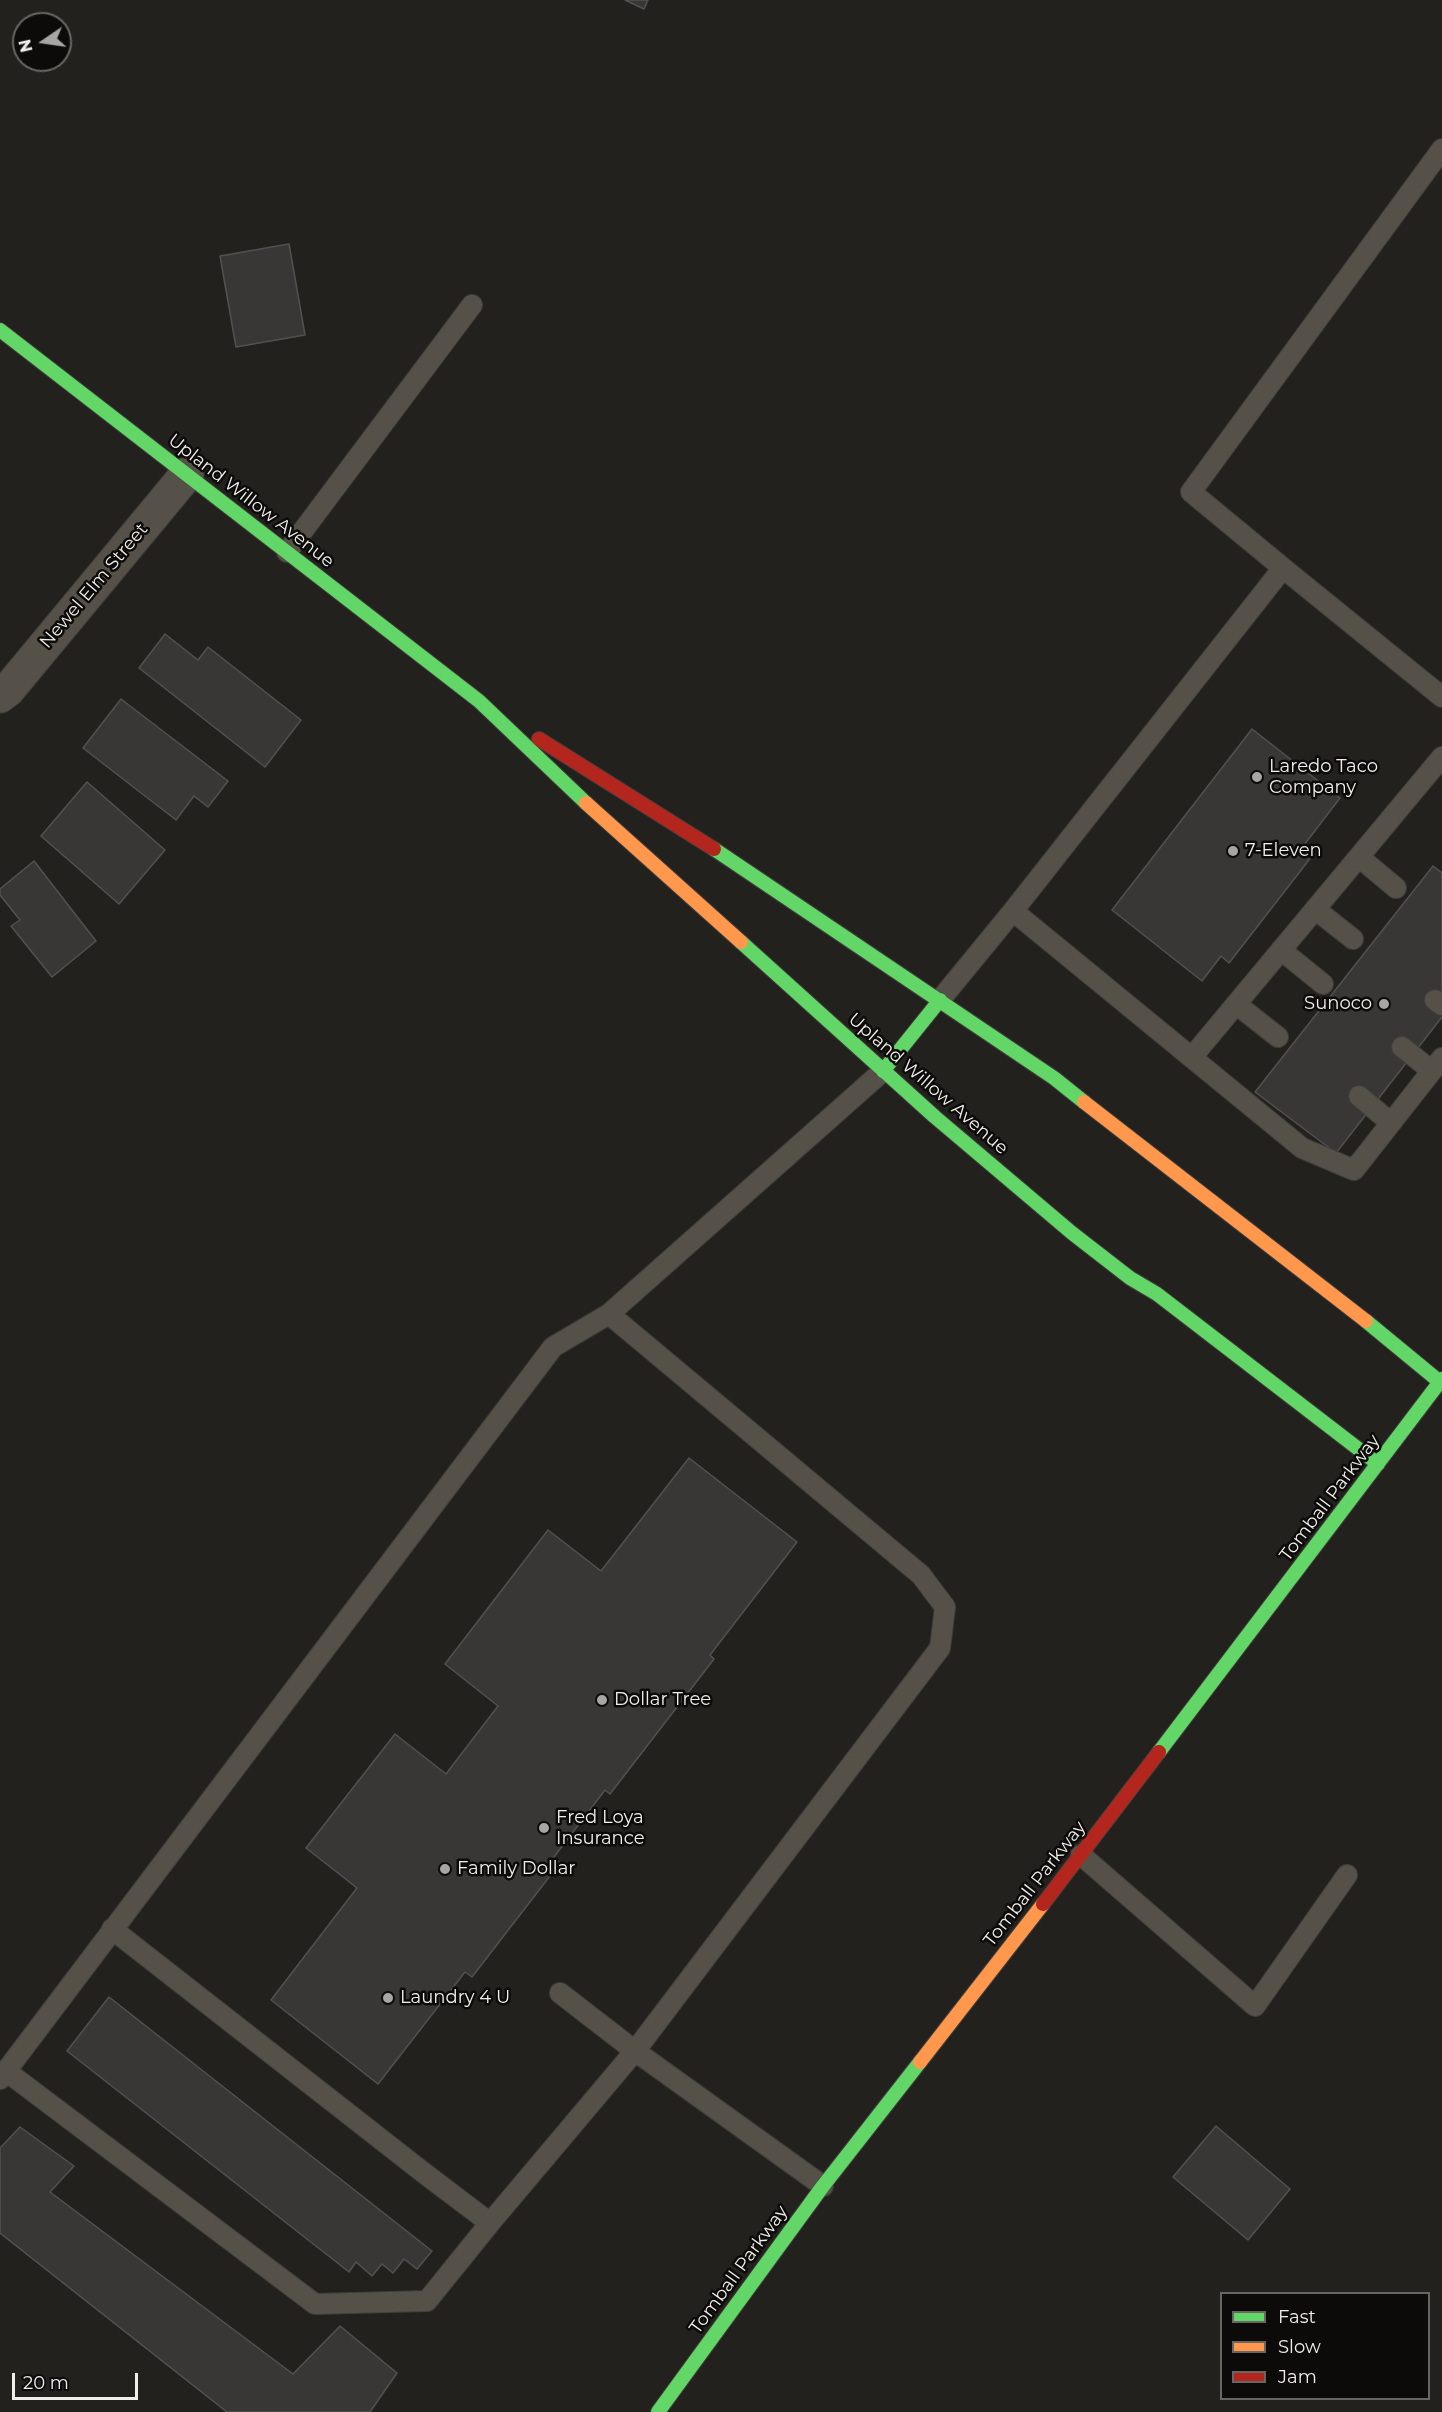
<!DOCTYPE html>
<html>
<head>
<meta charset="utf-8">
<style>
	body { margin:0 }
	#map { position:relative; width:1442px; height:2412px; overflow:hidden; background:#23211e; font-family:Montserrat,sans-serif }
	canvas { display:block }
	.legend { position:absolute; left:1220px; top:2292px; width:210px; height:108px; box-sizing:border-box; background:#0d0b09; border:2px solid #686663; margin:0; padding:8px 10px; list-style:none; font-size:18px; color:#f0eeeb }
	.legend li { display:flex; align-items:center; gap:12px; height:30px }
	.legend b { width:30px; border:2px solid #686663 }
	.north { position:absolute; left:12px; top:12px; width:60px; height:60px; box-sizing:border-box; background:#0d0b09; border:2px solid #686663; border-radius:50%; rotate:257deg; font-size:16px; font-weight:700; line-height:24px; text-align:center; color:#f0eeeb }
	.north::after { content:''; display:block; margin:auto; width:21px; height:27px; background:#a8a6a3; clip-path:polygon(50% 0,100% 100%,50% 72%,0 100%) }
	.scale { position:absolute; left:12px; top:2373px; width:126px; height:27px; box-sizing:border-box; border:3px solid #f0eeeb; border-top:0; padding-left:8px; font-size:18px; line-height:21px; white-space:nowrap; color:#f0eeeb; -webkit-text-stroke:4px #0d0b09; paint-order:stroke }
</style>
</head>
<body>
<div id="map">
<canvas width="1442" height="2412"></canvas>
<ul class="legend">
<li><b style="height:8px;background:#63d668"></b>Fast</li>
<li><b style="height:8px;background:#ff974d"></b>Slow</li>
<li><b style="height:8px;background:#b3261e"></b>Jam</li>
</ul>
<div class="north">N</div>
<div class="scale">20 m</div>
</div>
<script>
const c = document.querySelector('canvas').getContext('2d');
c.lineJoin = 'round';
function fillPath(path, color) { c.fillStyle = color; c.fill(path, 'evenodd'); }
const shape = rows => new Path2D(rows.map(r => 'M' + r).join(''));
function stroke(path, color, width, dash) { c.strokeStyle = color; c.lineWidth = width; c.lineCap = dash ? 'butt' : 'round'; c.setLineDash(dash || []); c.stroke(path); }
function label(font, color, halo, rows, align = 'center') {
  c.font = font + ' Montserrat,sans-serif'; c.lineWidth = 5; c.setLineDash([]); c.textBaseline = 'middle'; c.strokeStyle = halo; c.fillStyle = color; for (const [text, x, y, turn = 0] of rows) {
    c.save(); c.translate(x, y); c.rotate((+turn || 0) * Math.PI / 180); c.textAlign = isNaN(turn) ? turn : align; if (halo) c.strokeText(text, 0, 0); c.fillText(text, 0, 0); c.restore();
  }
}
const building = shape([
	[625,0,648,0,644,9,625,0],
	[289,244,305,335,236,347,220,256,289,244],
	[165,634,198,660,208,647,301,720,265,767,139,668,165,634],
	[121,699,228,781,208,807,194,796,176,820,83,748,121,699],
	[1252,729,1340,798,1304,845,1312,856,1229,963,1221,956,1202,981,1112,910,1252,729],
	[87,782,165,850,119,904,41,836,87,782],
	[34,861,96,941,52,977,11,926,20,920,0,895,0,889,34,861],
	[1433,866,1442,873,1442,1017,1336,1153,1255,1092,1433,866],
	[689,1458,797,1542,710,1655,714,1659,610,1794,605,1790,554,1857,560,1863,472,1977,465,1972,378,2084,271,2000,357,1888,306,1848,395,1734,446,1774,498,1706,445,1664,548,1530,601,1571,689,1458],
	[109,1997,432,2251,417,2269,404,2259,393,2273,382,2264,372,2276,356,2262,349,2272,67,2051,109,1997],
	[1216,2126,1290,2189,1248,2240,1173,2177,1216,2126],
	[20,2127,74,2166,50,2192,293,2374,340,2326,397,2373,370,2412,227,2412,0,2233,0,2148,20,2127]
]);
const lane = shape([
	[287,552,472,305],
	[1283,568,1191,492,1442,149],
	[1359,857,1396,888],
	[1315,909,1353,939],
	[1013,911,1302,1148,1354,1170,1442,1058],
	[1281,950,1323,984],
	[940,1000,1013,911,1283,568,1442,697],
	[1435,1000,1442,1005],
	[1236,1004,1278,1037],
	[1402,1047,1432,1071],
	[1192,1057,1442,757],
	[1359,1096,1391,1123],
	[1081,1855,1255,2006,1347,1875],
	[112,1929,424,2173,490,2223,635,2051,823,2186],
	[560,1993,635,2051,940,1648,945,1607,921,1575,609,1314],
	[6,2071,315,2304,427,2301,490,2223],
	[0,2079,553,1347,609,1314,883,1071]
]);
const street = shape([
	[0,696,8,690,187,474]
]);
const fast = shape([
	[0,330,479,701,586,803],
	[714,849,1054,1078,1084,1102],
	[741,942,935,1117,1072,1233,1130,1278,1157,1294,1378,1464],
	[883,1071,940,1000],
	[1366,1321,1440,1382],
	[1159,1752,1442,1379],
	[658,2412,823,2186,920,2062]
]);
const slow = shape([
	[586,803,741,942],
	[1084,1102,1366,1321],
	[920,2062,1043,1904]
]);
const jam = shape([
	[539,739,714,849],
	[1043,1904,1159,1752]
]);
const markers = [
	[1257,777,6,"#a8a6a3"],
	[1233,851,6,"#a8a6a3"],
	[1384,1004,6,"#a8a6a3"],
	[602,1700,6,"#a8a6a3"],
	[544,1828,6,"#a8a6a3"],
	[445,1869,6,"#a8a6a3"],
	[388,1998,6,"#a8a6a3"]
];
const streetNames = [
	["Upland Willow Avenue",251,501,38],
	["Newel Elm Street",94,586,-50],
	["Upland Willow Avenue",928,1084,41],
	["Tomball Parkway",1330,1498,-53],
	["Tomball Parkway",1035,1884,-52],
	["Tomball Parkway",739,2270,-54]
];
const poiNames = [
	["Laredo Taco",1269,767],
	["Company",1269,788],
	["7-Eleven",1245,851],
	["Sunoco",1372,1004,"right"],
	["Dollar Tree",614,1700],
	["Fred Loya",556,1818],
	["Insurance",556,1839],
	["Family Dollar",457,1869],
	["Laundry 4 U",400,1998]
];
fillPath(building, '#383735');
stroke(building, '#53514f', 1.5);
stroke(lane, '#3f3e3c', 22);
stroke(street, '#3f3e3c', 35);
stroke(fast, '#3f3e3c', 16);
stroke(slow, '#3f3e3c', 16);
stroke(jam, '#3f3e3c', 16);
stroke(lane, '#565148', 20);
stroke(street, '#565148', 33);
stroke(fast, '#63d668', 14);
stroke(slow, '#ff974d', 14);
stroke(jam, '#b3261e', 14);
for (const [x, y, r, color] of markers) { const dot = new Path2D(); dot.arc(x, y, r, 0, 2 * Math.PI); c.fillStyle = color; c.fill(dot); stroke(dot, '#0d0b09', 2); }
label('18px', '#f0eeeb', '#0d0b09', streetNames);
label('18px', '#f0eeeb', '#0d0b09', poiNames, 'left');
</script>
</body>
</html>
